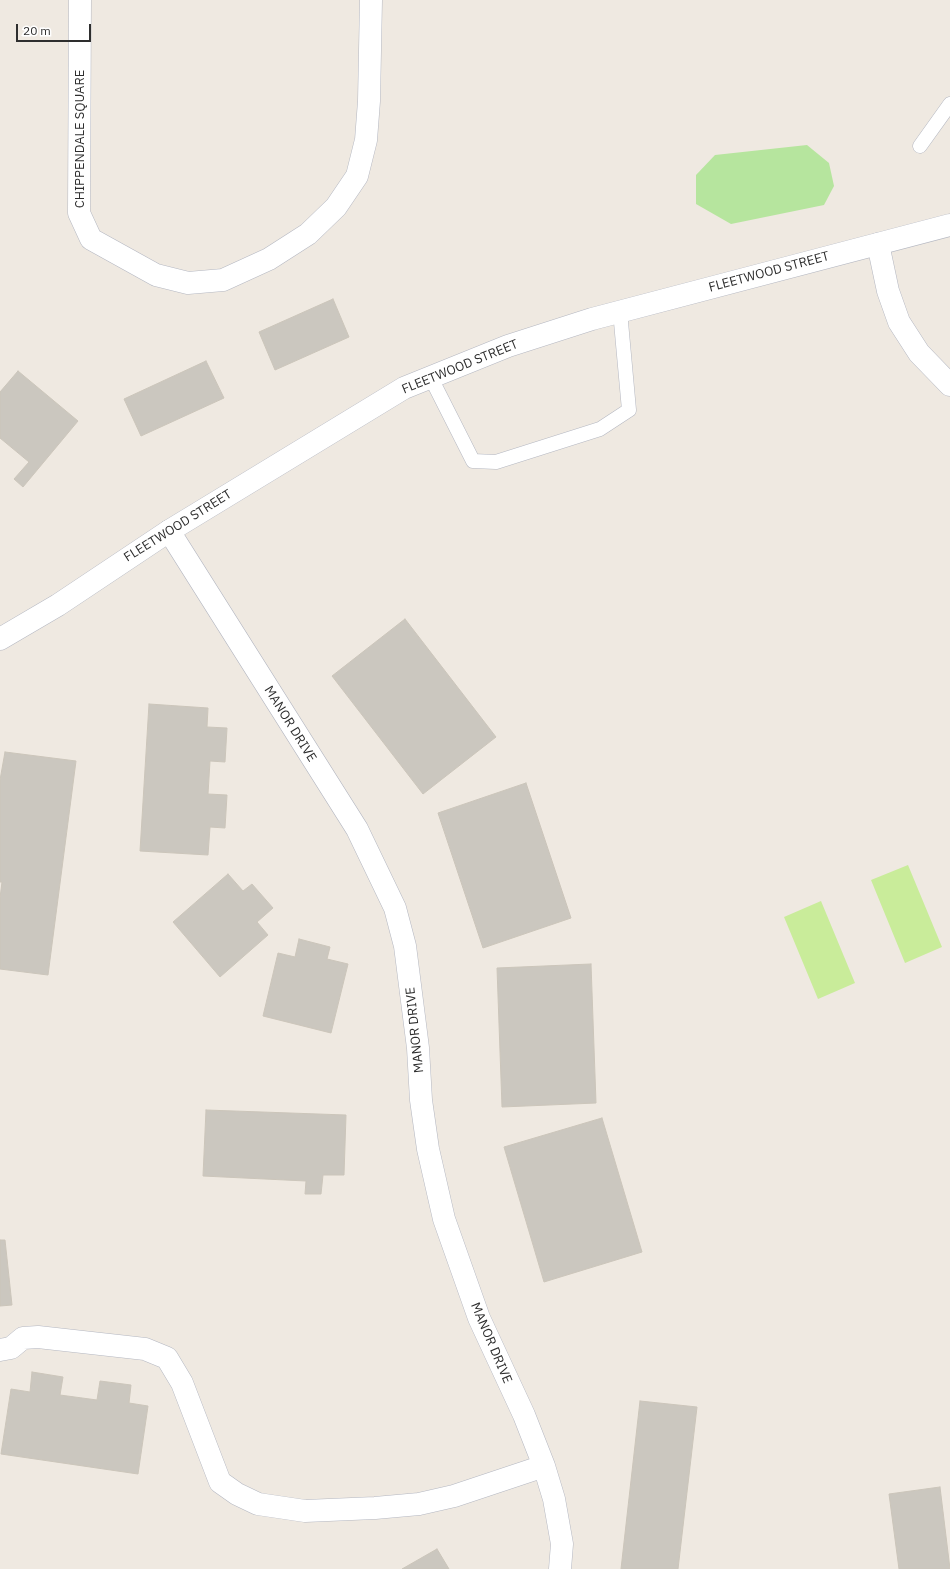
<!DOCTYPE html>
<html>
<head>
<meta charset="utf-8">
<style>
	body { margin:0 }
	#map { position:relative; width:950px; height:1569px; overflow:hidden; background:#efe9e1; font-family:"IBM Plex Sans",sans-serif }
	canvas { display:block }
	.scale { position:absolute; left:16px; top:24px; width:75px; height:18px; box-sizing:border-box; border:2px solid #2e2e2e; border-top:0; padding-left:5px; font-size:12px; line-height:14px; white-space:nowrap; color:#2e2e2e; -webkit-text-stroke:3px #fff; paint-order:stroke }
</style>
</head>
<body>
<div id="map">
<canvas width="950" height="1569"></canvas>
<div class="scale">20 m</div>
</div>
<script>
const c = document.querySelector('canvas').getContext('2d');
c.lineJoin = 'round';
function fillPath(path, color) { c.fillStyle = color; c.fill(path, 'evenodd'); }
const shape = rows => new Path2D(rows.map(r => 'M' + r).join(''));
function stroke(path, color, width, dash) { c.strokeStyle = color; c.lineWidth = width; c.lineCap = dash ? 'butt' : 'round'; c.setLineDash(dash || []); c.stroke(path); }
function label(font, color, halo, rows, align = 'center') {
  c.font = font + ' "IBM Plex Sans",sans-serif'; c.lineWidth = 3; c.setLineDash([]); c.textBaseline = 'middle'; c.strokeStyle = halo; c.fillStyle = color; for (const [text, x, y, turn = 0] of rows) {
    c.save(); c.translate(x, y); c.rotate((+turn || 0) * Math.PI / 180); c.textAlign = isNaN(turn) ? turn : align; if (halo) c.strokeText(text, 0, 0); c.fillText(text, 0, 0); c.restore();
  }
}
const green = shape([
	[807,145,829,163,834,186,824,205,731,224,696,204,696,175,715,155]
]);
const pitch = shape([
	[908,865,942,947,905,963,871,880],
	[821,901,855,983,818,999,784,917]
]);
const building = shape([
	[333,299,349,337,275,370,259,332,333,299],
	[206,361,224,398,141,436,124,399,206,361],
	[18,371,78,421,23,487,14,479,29,462,0,438,0,392,18,371],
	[405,619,496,737,423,794,332,676,405,619],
	[149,704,208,708,207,727,227,728,225,762,210,761,208,794,227,795,225,828,210,827,208,855,140,851,149,704],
	[5,752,76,761,48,975,0,969,0,898,2,882,0,882,0,780,5,752],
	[526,783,571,918,483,948,438,813,526,783],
	[228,874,243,891,252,884,273,908,257,922,268,935,220,977,173,922,228,874],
	[299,939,330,947,327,959,348,964,331,1033,263,1016,278,953,295,957,299,939],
	[591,964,596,1103,502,1107,497,968,591,964],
	[206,1110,346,1115,344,1175,323,1175,321,1194,305,1194,306,1181,203,1176,206,1110],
	[602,1118,642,1252,544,1282,504,1147,602,1118],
	[0,1240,5,1240,12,1305,0,1306,0,1240],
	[32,1372,63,1377,60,1395,97,1400,100,1381,131,1385,129,1403,148,1406,138,1474,1,1454,11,1389,30,1392,32,1372],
	[640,1401,697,1407,678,1569,621,1569,640,1401],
	[940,1487,950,1569,899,1569,889,1494,940,1487],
	[437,1549,449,1569,402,1569,437,1549]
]);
const service = shape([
	[920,146,950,104],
	[431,378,473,461,496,462,600,429,629,410,620,311]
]);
const minor = shape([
	[80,0,79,213,91,239,156,275,188,283,223,280,269,259,308,234,336,207,357,176,366,140,369,101,371,0],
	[878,244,888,291,899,322,919,353,950,385],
	[169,531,357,829,395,908,405,946,418,1048,421,1100,428,1149,444,1219,479,1318,524,1415,544,1466,554,1499,562,1544,560,1569],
	[0,1350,11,1348,23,1338,38,1337,145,1349,167,1358,182,1383,220,1482,237,1494,258,1504,305,1511,375,1508,419,1504,454,1496,544,1466]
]);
const tertiary = shape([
	[0,639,58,605,169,531,404,388,508,346,592,319,950,225]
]);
const streetNames = [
	["CHIPPENDALE SQUARE",80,139,-90],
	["FLEETWOOD STREET",769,272,-15],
	["FLEETWOOD STREET",460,367,-22],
	["FLEETWOOD STREET",178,526,-32],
	["MANOR DRIVE",290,724,58],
	["MANOR DRIVE",415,1030,-96],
	["MANOR DRIVE",491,1343,67]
];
fillPath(green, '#b6e59e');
fillPath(pitch, '#c9ec9a');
fillPath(building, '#cbc7bf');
stroke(building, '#cbc5ba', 1);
stroke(service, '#b4b7c1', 15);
stroke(minor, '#b4b7c1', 23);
stroke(tertiary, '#b4b7c1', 23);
stroke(service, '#fff', 14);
stroke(minor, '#fff', 22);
stroke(tertiary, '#fff', 22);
label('13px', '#2e2e2e', '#fff', streetNames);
</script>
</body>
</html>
